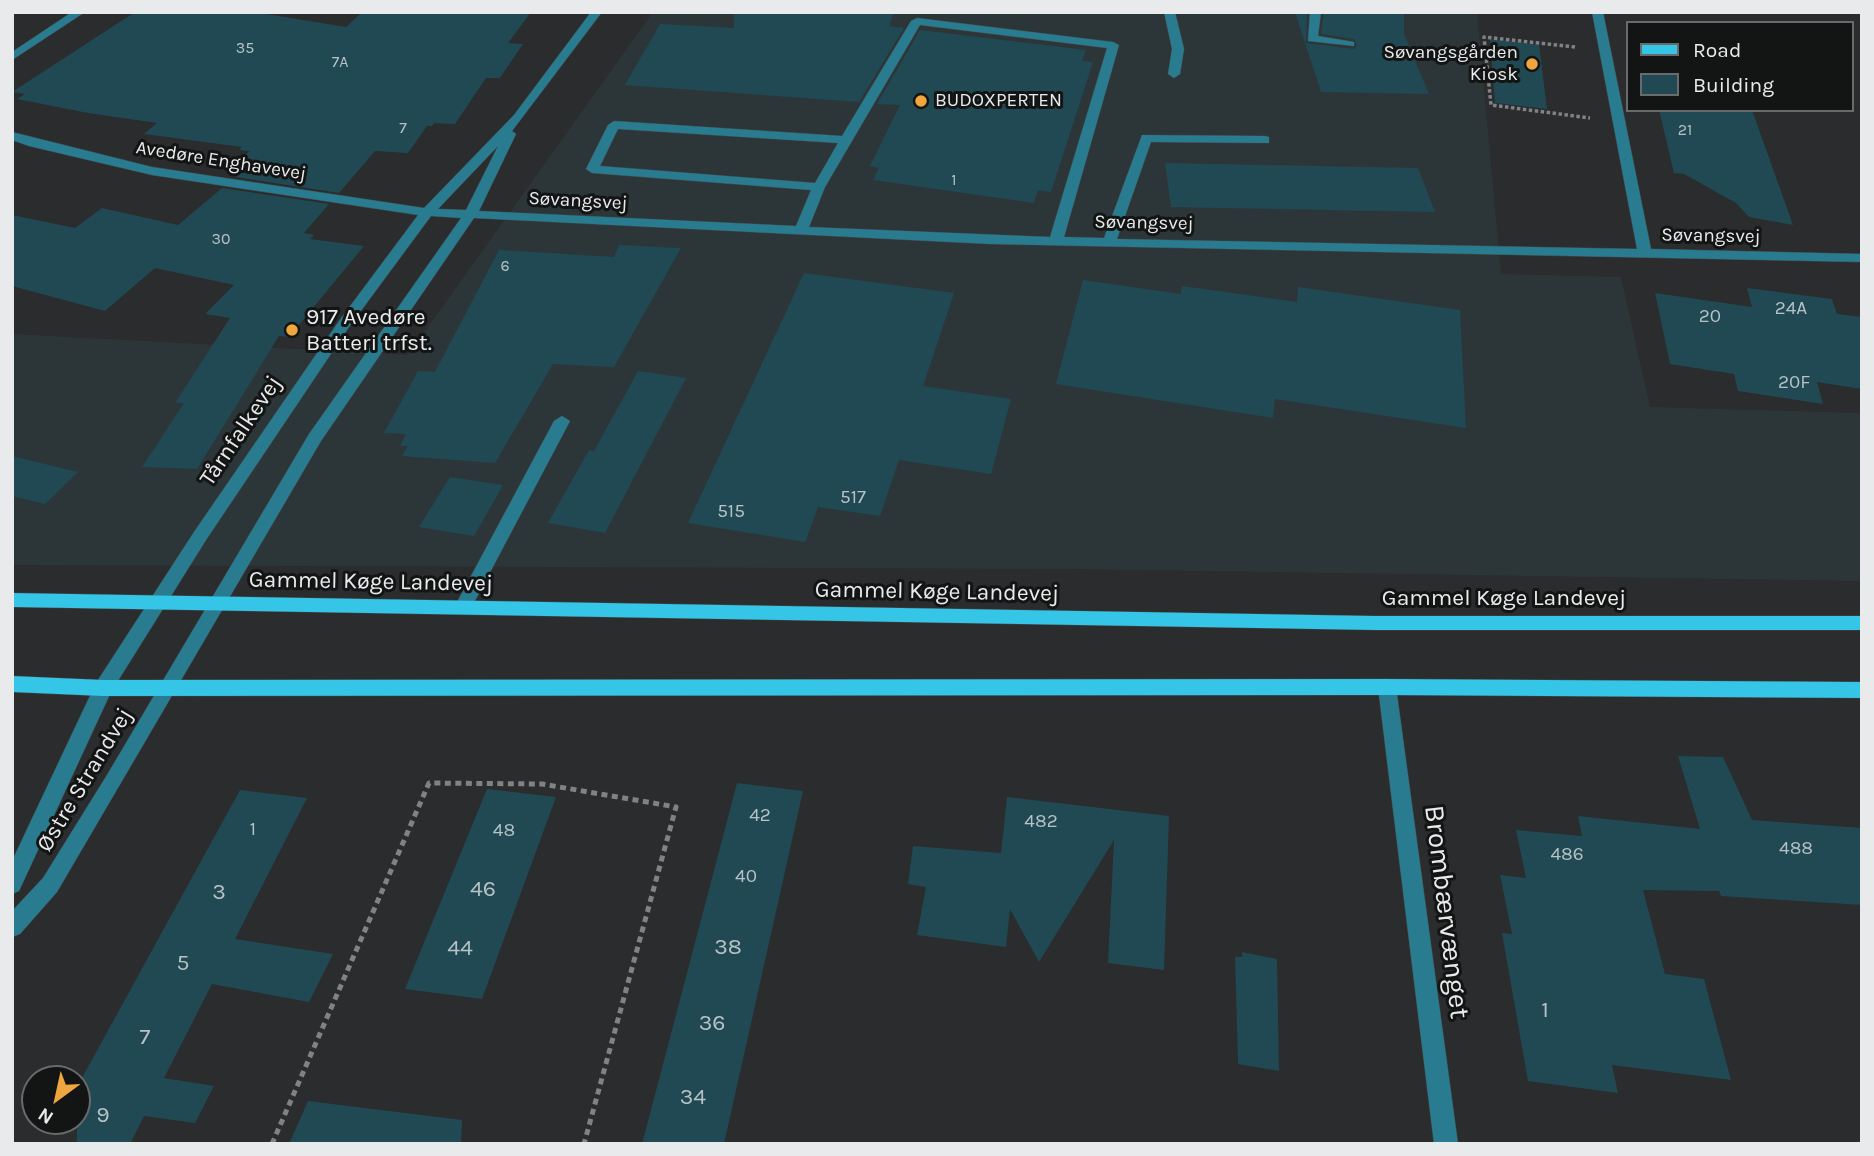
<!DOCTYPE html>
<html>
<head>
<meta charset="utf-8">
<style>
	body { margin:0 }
	#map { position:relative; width:1874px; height:1156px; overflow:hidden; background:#2a2c2d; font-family:Karla,sans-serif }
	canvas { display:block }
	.frame { position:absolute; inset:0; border:14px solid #e8eaeb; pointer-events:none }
	.legend { position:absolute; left:1626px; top:21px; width:228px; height:91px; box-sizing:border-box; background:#131515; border:2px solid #686a6b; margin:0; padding:9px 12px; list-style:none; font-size:21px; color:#e8eaeb }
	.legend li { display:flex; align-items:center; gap:14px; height:35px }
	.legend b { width:35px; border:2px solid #686a6b }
	.north { position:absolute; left:21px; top:1065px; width:70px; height:70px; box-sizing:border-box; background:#131515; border:2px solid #686a6b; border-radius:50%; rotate:213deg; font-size:19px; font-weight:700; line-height:28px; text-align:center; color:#e8eaeb }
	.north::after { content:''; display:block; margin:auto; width:24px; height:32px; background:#f0a63f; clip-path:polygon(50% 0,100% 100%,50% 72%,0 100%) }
</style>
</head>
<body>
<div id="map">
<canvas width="1874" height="1156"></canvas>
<div class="frame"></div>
<ul class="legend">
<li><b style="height:9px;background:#35c5e6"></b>Road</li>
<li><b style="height:19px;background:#204954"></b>Building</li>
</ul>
<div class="north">N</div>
</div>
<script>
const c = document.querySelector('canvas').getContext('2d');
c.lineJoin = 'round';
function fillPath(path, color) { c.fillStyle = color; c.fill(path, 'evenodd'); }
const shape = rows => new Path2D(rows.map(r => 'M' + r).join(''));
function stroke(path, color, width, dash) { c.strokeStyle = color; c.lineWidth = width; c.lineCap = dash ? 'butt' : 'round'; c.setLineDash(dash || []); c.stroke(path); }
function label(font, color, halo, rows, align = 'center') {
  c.font = font + ' Karla,sans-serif'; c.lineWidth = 6; c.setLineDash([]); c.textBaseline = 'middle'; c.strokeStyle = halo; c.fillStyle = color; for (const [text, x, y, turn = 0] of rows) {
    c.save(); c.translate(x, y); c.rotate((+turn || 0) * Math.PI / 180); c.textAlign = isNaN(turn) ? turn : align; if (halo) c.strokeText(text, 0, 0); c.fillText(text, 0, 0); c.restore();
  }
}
const built = shape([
	[653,12,1477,12,1501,274,1621,277,1650,407,1862,413,1862,581,1076,569,12,565,12,334,408,355]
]);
const building = shape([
	[135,12,254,12,346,27,362,12,531,12,508,43,523,44,500,78,486,78,455,124,434,123,432,126,427,126,408,153,375,151,339,193,236,177,257,160,242,158,250,151,239,150,242,147,144,134,157,123,88,113,17,99,25,94,12,92],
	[734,12,894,12,889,26,904,28,859,102,625,85,660,24,734,28],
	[1295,12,1307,12,1306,43,1354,49,1357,46,1354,39,1321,34,1324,12,1404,12,1404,34,1429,94,1321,92],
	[920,30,1086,50,1082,61,1093,62,1051,192,1038,190,1034,203,873,180,879,168,870,166,900,105,877,104],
	[1490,39,1539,45,1547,109,1495,103],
	[1659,110,1752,110,1793,225,1749,217,1736,203,1684,174,1674,173],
	[1165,163,1418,168,1435,212,1171,207],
	[222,188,329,204,304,233,314,235,310,239,364,246,289,337,279,336,197,469,142,467,184,403,175,403,230,318,205,314,234,285,155,268,105,311,12,286,12,215,75,228,102,208,178,225],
	[619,245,681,248,614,367,553,364,495,463,402,456,408,446,400,446,406,434,384,433,418,371,435,372,499,250,614,257],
	[804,273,954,293,923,386,1011,399,991,474,899,460,880,516,818,507,805,542,688,523],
	[1083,280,1181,294,1182,286,1297,302,1298,287,1460,310,1466,428,1275,399,1273,418,1056,384],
	[1747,288,1832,299,1837,314,1862,317,1862,389,1817,382,1823,404,1738,391,1734,374,1670,364,1655,293,1752,307],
	[638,371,686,378,605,533,548,523,589,450,594,451],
	[12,456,78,472,45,504,12,496],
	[450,477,503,485,474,536,419,527],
	[1678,756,1723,757,1752,820,1862,828,1862,905,1721,896,1719,891,1643,890,1665,974,1704,979,1731,1080,1612,1065,1618,1093,1528,1081,1502,933,1512,934,1500,875,1526,878,1516,830,1582,836,1578,816,1700,829],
	[737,783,803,791,724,1144,642,1144],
	[487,789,556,797,482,999,405,989],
	[240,790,307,798,235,939,333,954,309,1002,212,984,164,1078,214,1086,195,1123,144,1116,130,1144,77,1144,77,1087],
	[1007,797,1169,816,1164,970,1108,963,1114,840,1039,962,1010,909,1006,947,917,935,926,887,908,884,913,846,1001,853],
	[1242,952,1277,959,1279,1071,1238,1064,1235,957,1242,957],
	[308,1101,462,1120,461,1144,289,1144]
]);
const pathFar1 = shape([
	[1575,47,1484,37,1491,105,1590,118]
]);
const path = shape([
	[272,1144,429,783,542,784,676,807,584,1144]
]);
const minor = shape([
	[72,12,85,12,12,60,12,52,72,12],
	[591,12,602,12,512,131,516,134,479,211,796,226,811,190,592,173,586,169,608,125,614,121,842,136,911,21,917,18,1113,42,1119,45,1064,237,1104,238,1142,135,1265,136,1269,137,1269,143,1151,142,1117,239,1637,249,1592,12,1603,12,1651,249,1862,254,1862,262,990,244,474,218,321,441,57,892,20,934,12,937,12,911,43,878,107,775,309,434,461,218,431,216,349,327,206,540,111,692,19,891,12,894,12,861,96,683,194,532,339,321,418,215,152,175,29,146,12,140,12,132,152,167,424,208,514,115,591,12],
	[920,25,1107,48,1050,237,809,227,825,187,920,25],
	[618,129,838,143,815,183,600,166,618,129],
	[498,146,466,210,438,209,498,146],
	[1164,12,1175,12,1184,49,1180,74,1174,78,1168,74,1172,49,1164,12],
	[1310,12,1321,12,1318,36,1354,42,1354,46,1308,41,1310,12],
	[562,416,570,421,468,614,456,614,453,609,456,604,554,421,562,416],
	[1387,679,1394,682,1396,687,1458,1144,1434,1144,1378,687,1380,682,1387,679]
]);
const major = shape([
	[12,593,1375,616,1862,616,1862,630,1375,630,12,607,12,593],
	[12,676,103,680,1387,679,1862,682,1862,698,1387,695,103,696,12,692,12,676]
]);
const markers = [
	[1532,64,7,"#f0a63f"],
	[921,101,7,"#f0a63f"],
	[292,330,7,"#f0a63f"]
];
const farNumbernames = [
	["35",245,48],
	["7A",340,62],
	["7",403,128],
	["21",1685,130],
	["1",954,180],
	["30",221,239],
	["6",505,266]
];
const farPoinames = [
	["Søvangsgården",1518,53],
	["Kiosk",1518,75],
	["BUDOXPERTEN",935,101,"left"]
];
const farStreetnames = [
	["Avedøre Enghavevej",221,161,9],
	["Søvangsvej",578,201,3],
	["Søvangsvej",1144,223,1],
	["Søvangsvej",1711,236,1]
];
const numberNames = [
	["24A",1791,309],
	["20",1710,317],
	["20F",1794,383],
	["517",853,498],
	["515",731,512],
	["42",760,816],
	["482",1041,822],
	["1",253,830],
	["48",504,831],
	["488",1796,849],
	["486",1567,855],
	["40",746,877]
];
const poiNames = [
	["917 Avedøre",306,317],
	["Batteri trfst.",306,343]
];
const streetNames = [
	["Tårnfalkevej",241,431,-56],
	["Gammel Køge Landevej",371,582,1],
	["Gammel Køge Landevej",937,592,1],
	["Gammel Køge Landevej",1504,598],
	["Østre Strandvej",85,780,-59]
];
const nearNumbernames = [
	["46",483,889],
	["3",219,892],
	["38",728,947],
	["44",460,948],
	["5",183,963],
	["1",1545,1010],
	["36",712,1023],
	["7",145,1037],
	["34",693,1097],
	["9",103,1115]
];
const nearStreetnames = [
	["Brombærvænget",1446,912,83]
];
fillPath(built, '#2c3638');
fillPath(building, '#204954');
stroke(minor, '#454748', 1);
stroke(major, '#454748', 1);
stroke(pathFar1, '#808283', 3.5, [3.5, 2.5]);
stroke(path, '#808283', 5, [6, 4.5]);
fillPath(minor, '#297b8f');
fillPath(major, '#35c5e6');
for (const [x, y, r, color] of markers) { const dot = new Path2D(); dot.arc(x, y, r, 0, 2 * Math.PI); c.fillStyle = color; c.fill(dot); stroke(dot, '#131515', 2.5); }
label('16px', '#b6c2c5', null, farNumbernames);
label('19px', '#e8eaeb', '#131515', farPoinames, 'right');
label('19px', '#e8eaeb', '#131515', farStreetnames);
label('19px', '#b6c2c5', null, numberNames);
label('23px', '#e8eaeb', '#131515', poiNames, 'left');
label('23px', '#e8eaeb', '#131515', streetNames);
label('23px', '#b6c2c5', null, nearNumbernames);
label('28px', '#e8eaeb', '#131515', nearStreetnames);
</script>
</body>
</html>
